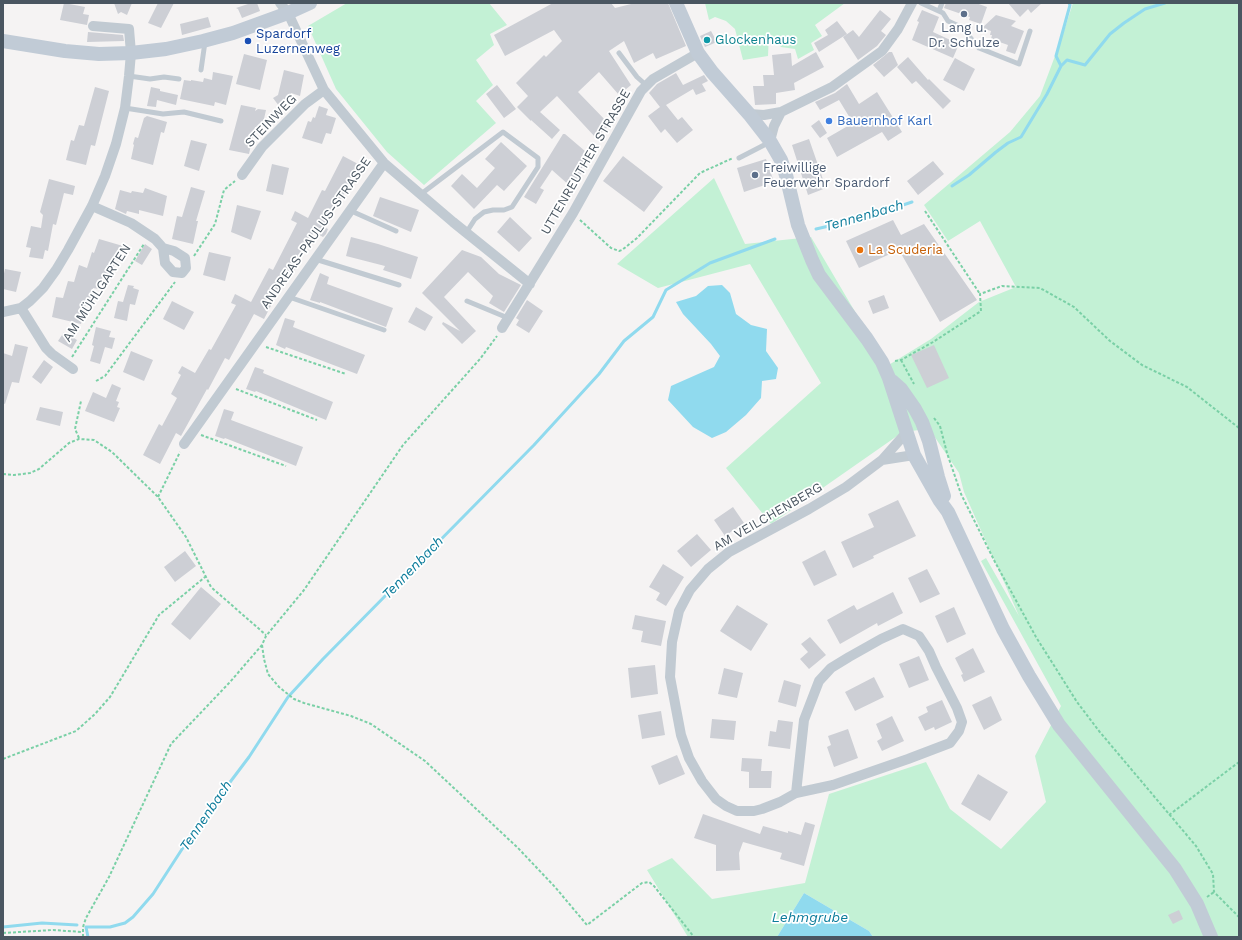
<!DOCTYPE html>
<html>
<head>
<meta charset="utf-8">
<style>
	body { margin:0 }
	#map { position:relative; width:1242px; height:940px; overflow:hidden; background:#f5f3f3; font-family:"Work Sans",sans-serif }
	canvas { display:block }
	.frame { position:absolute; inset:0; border:4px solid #4a5661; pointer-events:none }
</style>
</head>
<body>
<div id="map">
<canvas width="1242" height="940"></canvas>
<div class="frame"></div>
</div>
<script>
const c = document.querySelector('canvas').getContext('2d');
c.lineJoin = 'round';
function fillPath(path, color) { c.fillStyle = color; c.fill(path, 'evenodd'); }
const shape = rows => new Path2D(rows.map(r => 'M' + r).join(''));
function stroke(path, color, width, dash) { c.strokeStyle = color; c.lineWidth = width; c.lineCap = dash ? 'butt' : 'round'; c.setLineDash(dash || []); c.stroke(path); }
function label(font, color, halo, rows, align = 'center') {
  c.font = font + ' "Work Sans",sans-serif'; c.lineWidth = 3.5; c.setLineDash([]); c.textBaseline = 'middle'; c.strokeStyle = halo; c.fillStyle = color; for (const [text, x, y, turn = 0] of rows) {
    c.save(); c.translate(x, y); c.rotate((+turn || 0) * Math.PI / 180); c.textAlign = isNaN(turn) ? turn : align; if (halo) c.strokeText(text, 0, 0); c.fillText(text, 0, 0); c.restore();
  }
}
const green = shape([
	[347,3,489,3,507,25,490,34,494,45,476,60,493,85,476,101,496,123,424,185,387,152,336,89,308,26],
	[705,3,845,3,815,25,822,36,811,43,814,50,798,59,795,49,781,47,769,33,768,56,743,60,735,29,726,21,715,17,709,20],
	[1073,3,1239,3,1239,937,873,937,869,931,804,893,777,937,688,937,647,870,672,858,712,899,805,883,829,794,926,762,950,809,1001,849,1046,802,1035,756,1061,706,981,561,986,558,1019,616,964,492,959,473,922,418,919,430,911,431,910,427,771,524,726,468,821,383,750,264,658,288,617,264,714,178,745,244,811,237,887,366,931,339,979,302,1016,287,980,221,948,241,924,205,1010,132,1040,96,1061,40]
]);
const water = shape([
	[722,285,730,293,736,314,751,325,767,329,766,351,778,368,776,379,762,381,761,398,746,415,726,432,712,438,693,427,668,400,671,386,714,367,720,356,711,344,683,314,676,302,696,296,708,286],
	[804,893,869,931,873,937,777,937]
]);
const stream = shape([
	[1061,66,1056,56,1070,5,1069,3],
	[952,186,969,175,996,152,1008,143,1021,137,1047,94,1061,66,1067,60,1085,65,1110,34,1124,23,1145,9,1165,3],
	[816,229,864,218,912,202],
	[3,927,42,923,77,925],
	[88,937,86,927,110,927,125,923,133,917,153,894,197,826,249,757,288,697,323,659,534,445,599,374,624,341,653,317,666,290,710,263,775,239]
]);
const building = shape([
	[64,3,85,7,83,14,89,15,87,25,60,20],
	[114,3,132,3,127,15,121,12,118,14],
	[158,3,174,3,161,28,148,23],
	[251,3,257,3,260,11,242,18,238,9,236,8],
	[553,3,611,3,615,8,635,3,668,3,686,46,656,59,653,53,634,63,624,41,609,51,631,85,619,95,599,72,578,92,610,125,596,138,557,96,540,112,560,130,552,139,531,120,531,121,517,107,528,96,516,83,544,55,546,57,562,41,554,30,505,56,494,35],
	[946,3,976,3,987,7,981,24,969,20,970,17,944,8],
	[1008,3,1042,3,1031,13,1028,9,1020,17],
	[880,10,891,19,881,31,886,35,877,46,858,60,843,37,853,30,859,37],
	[922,10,939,17,933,32,959,44,953,58,912,40,919,22,917,21],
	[996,15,1016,21,1011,26,1024,31,1015,54,1006,51,1008,45,991,39,992,35,990,35,991,31,982,28],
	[208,17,211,27,182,35,180,24],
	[837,21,847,34,819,52,814,43,828,35,825,30],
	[711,31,717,42,705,47,700,36],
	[88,32,123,35,124,41,87,42],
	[816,52,824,67,794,83,795,90,776,93,776,104,755,105,753,86,764,86,763,75,774,75,772,55,791,53,792,66],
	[889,52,892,52,898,65,884,77,873,65],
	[244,54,267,60,260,90,236,84],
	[908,57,928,80,929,79,951,101,943,109,916,81,912,84,897,67],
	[955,58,975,69,964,91,943,80],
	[284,70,304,75,300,96,291,93,290,99,279,106,273,98,278,95],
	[213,72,233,76,226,105,215,102,214,106,180,99,184,80,191,81,191,80,203,82,204,78,212,80],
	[676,73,683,85,704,75,708,81,702,84,706,91,696,95,693,89,666,105,678,120,682,117,693,130,677,143,665,129,661,133,648,116,660,107,649,93,657,84],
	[847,84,859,104,877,92,902,132,888,141,882,132,837,157,827,138,853,123,839,100,820,110,815,102,835,93],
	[497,85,516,109,504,118,486,94],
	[95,87,109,91,95,146,91,145,86,165,66,160,71,140,74,141,79,125,84,126],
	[151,87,160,89,160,91,178,95,176,105,157,100,156,107,147,106],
	[241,105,256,108,255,111,258,109,266,110,262,128,255,127,249,154,229,150],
	[319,106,328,109,326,115,336,118,331,134,326,133,322,144,302,138,308,121,311,122,313,117,315,118],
	[147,116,167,122,164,133,161,132,153,165,131,159,134,145,133,144,135,137,138,138,144,118],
	[819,120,827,133,820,138,811,126],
	[563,134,565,134,592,157,580,170,583,172,570,186,552,170,540,188,544,190,536,204,524,197],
	[809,139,826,188,808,195,792,145],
	[191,140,207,144,199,171,184,166],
	[501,142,527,166,504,191,497,185,474,209,451,186,462,174,477,188,495,168,485,159],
	[343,156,360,165,341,200,339,199,324,227,328,229,326,234,323,237,314,232,290,279,286,277,264,319,254,314,229,360,225,358,208,390,207,389,181,436,176,433,160,464,143,455,159,424,162,426,177,398,171,394,181,375,178,373,182,366,195,373,209,349,211,350,236,305,231,303,235,294,251,302,269,268,273,270,297,223,291,220,295,211,308,218,322,190,325,191],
	[623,156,663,187,644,212,603,181],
	[766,159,774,182,744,192,737,168],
	[933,161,944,174,918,195,907,181],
	[272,164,289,168,283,195,266,191],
	[49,179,75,186,73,195,64,193,56,225,53,224,48,251,45,250,43,259,29,257,31,248,26,247,31,226,41,228,43,215,40,212],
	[191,187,205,191,196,221,198,221,193,244,172,239,177,216,182,217],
	[145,188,167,196,163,216,139,210,139,214,127,211,126,214,115,209,120,190,131,193,132,191,143,193],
	[380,197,419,210,411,232,373,216],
	[237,205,261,211,251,240,231,232],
	[510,217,532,238,519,252,497,232],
	[893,220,901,235,924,224,977,300,940,322,899,250,859,268,846,241],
	[351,237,378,244,418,257,411,279,383,270,385,266,346,256],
	[99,239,123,246,119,260,116,259,111,275,104,273,99,289,93,288,89,305,86,304,81,324,52,317,56,297,63,298,68,281,74,282,79,265,87,268,92,252,94,253],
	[145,244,152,249,142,265,135,261],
	[462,250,481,257,499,274,521,285,504,312,489,303,493,296,468,272,444,297,476,331,462,344,442,324,443,322,460,331,422,293],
	[209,252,231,257,225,281,203,275],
	[5,269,21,272,16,292,3,289,3,278],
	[320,273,329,277,327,284,393,308,386,327,320,302,320,303,310,300],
	[128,285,134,286,133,288,139,290,135,305,130,304,127,321,114,318,118,301,123,302],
	[884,295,889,308,873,314,868,301],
	[527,300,543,311,529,333,516,325,519,320,516,318],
	[172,301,194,312,184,330,163,319],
	[416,307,433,317,425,331,408,322],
	[285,318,295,321,293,327,365,355,357,374,286,347,285,349,276,345],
	[96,327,111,331,109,337,115,338,112,349,105,347,100,364,90,361,94,346,92,345],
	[64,332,77,340,72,349,58,341],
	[15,344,28,347,19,383,12,382,5,404,3,403,3,353,12,356],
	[934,345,949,378,927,388,911,355],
	[131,351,153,360,144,381,123,372],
	[44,360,53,367,41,384,32,377],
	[255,367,264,370,263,373,333,402,326,420,256,391,255,392,246,389],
	[112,384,121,388,116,401,119,402,117,407,120,408,114,422,85,411,93,392,106,398],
	[40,407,63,412,60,426,36,420],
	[224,409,234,412,231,420,303,447,296,466,225,438,224,439,215,436],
	[898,500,916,536,873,556,874,558,853,568,841,542,874,527,868,514],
	[733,507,744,523,725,536,714,520],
	[697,534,711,550,691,567,677,551],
	[825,550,837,575,814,586,802,562],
	[185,551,196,566,175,582,164,567],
	[663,564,684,577,666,606,656,600,660,593,649,587],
	[927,569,940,594,920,603,908,578],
	[201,587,221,604,190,640,171,624],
	[893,592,903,613,878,626,877,623,840,644,827,620,854,605,857,610],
	[737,605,768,624,751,651,720,631],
	[954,607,966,634,947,643,935,616],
	[635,615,666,621,661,646,641,642,643,631,632,629],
	[810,637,826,655,809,669,800,659,808,652,801,644],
	[973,648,985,672,964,682,961,675,963,674,955,658],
	[919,656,929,680,909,688,899,664],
	[655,665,658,694,631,698,628,668],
	[724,668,743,673,737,698,718,694],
	[874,677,884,697,855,711,845,692],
	[784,680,801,685,796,707,778,702],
	[991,696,1002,720,984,730,972,705],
	[942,700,952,722,935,730,934,727,925,731,918,717,928,712,926,707],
	[661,711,665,735,642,739,638,715],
	[892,716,904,741,882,751,877,741,882,738,876,724],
	[712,719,736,721,734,740,710,738],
	[778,720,793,722,790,749,768,746,770,731,776,732],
	[848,729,858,758,834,767,827,747,831,745,828,736],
	[677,755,685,774,659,785,651,766],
	[742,758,762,759,761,771,772,771,771,788,749,788,749,772,741,771],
	[978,774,1008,792,990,821,961,804],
	[703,814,760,834,763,826,788,833,788,831,801,835,805,822,815,825,804,866,780,859,782,853,743,842,739,853,740,870,716,871,716,845,694,838],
	[1179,910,1183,919,1173,924,1168,915]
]);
const path = shape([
	[925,211,980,294],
	[580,220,611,248,619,251,622,250,637,238,700,173,733,158],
	[194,256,215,224,224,190,235,181],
	[266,347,346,374],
	[72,357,144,244],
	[901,360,914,384],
	[895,361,901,360,933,342,981,311,980,294,1002,286,1040,288,1074,307,1110,341,1142,365,1187,387,1239,428],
	[96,381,105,376,175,282],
	[236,389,317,420],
	[934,418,940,426,947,453,961,494,995,562,1036,637,1077,702,1099,731,1196,846,1213,874,1214,892,1239,917],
	[201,435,286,466],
	[79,438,75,429,81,401],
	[3,474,14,475,30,473,39,469,69,443,79,439,94,440,112,452,158,497,186,537,211,587,266,635],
	[158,497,180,452],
	[262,645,264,659,268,674,279,687,294,699,304,703,351,716,371,724,425,761,518,848,555,887,587,925,642,883,649,882,654,886,694,937],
	[3,759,76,731,95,714,110,697,159,615,205,577],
	[1169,815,1239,762],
	[1207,897,1214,892],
	[3,933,53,930,82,932],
	[83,937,83,927,86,918,109,877,171,744,230,682,262,645,266,636,304,590,403,445,480,359,497,336]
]);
const lane = shape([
	[921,3,943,13,948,21,961,27,979,48,1019,64,1030,31],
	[939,11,942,3],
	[619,53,637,77,646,85],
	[201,70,205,42],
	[129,76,150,79,164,77,179,79],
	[125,108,163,114,184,112,221,121],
	[739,158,770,142],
	[421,194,503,132,538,158,538,167,512,207,504,210,493,210,484,212,475,219,466,233],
	[349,210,396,231],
	[315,259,399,285],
	[289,297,384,330],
	[467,301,508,318]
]);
const street = shape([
	[280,3,288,13,324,90,384,163,453,222,530,284],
	[749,114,764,115,781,112,832,87,882,51,898,29,912,3],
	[770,141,774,126,781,112],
	[242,175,262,147,305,104,324,90],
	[92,206,131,223,155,239,163,248,174,251,185,258,186,268,182,273,173,272,165,263,163,248],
	[21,308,46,348,52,354,73,369],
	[3,312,21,308,30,301,43,288,56,270,68,250,92,206,105,176,116,144,125,108,129,76,131,53,129,29,93,26],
	[502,328,573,213,641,91,653,79,698,53],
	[184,444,384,163],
	[882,460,914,455],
	[796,793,804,720,819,681,831,668,849,657,881,639,903,629,919,636,929,651,936,667,957,708,962,722,959,731,950,743,908,759,833,785,796,793,780,802,762,809,754,811,737,811,726,806,716,799,702,781,689,758,681,735,670,677,672,642,679,611,690,590,708,569,729,552,809,509,846,487,882,460,906,433]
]);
const secondary = shape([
	[676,3,698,53,712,72,749,114,770,141,781,160,786,175,798,225,812,260,819,275,867,339,882,362,889,378,914,455,940,501,948,512,1003,629,1029,676,1059,725,1175,869,1197,904,1211,937],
	[3,41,65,51,99,54,131,53,166,49,203,41,233,33,288,13,310,3],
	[892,381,901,389,915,409,922,422,929,441,938,477,944,496]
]);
const markers = [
	[964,14,4,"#5c6f8a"],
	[707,40,4,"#0f9aa8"],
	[248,41,4,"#1a4fb4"],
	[829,121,4,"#3f7fe0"],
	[755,175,4,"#5c6f8a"],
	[860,250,4,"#e8710a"]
];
const serviceNames = [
	["Lang u.",964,28],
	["Dr. Schulze",964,43],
	["Freiwillige",763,168,"left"],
	["Feuerwehr Spardorf",763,183,"left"]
];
const transitNames = [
	["Spardorf",256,34],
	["Luzernenweg",256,49]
];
const cultureNames = [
	["Glockenhaus",715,40]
];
const streetNames = [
	["STEINWEG",271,121,-46],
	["UTTENREUTHER STRASSE",586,162,-60],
	["ANDREAS-PAULUS-STRASSE",316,233,-55],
	["AM MÜHLGARTEN",97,293,-57],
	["AM VEILCHENBERG",768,517,-30]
];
const shopNames = [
	["Bauernhof Karl",837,121]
];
const foodNames = [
	["La Scuderia",868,250]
];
const waterNames = [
	["Tennenbach",864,216,-16],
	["Tennenbach",413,568,-46],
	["Tennenbach",206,816,-56],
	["Lehmgrube",810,918]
];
fillPath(green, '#c3f1d5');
fillPath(water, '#90daee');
stroke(stream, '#90daee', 3);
fillPath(building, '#cdcfd5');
stroke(path, '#7ad0a6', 2, [3, 2]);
stroke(lane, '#c1cad2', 5);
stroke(street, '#c1cad2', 10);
stroke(secondary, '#c1cbd6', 14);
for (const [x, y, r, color] of markers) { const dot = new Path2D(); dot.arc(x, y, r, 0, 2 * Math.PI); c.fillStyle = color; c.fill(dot); stroke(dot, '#fff', 1.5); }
label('13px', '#4e5e75', '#fff', serviceNames);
label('13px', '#164399', '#fff', transitNames, 'left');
label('13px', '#0d838f', '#fff', cultureNames, 'left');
label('13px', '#4a5661', '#fff', streetNames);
label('13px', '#366cbe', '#fff', shopNames, 'left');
label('13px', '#c56008', '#fff', foodNames, 'left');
label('italic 14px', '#0c7c9b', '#fff', waterNames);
</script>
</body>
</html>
